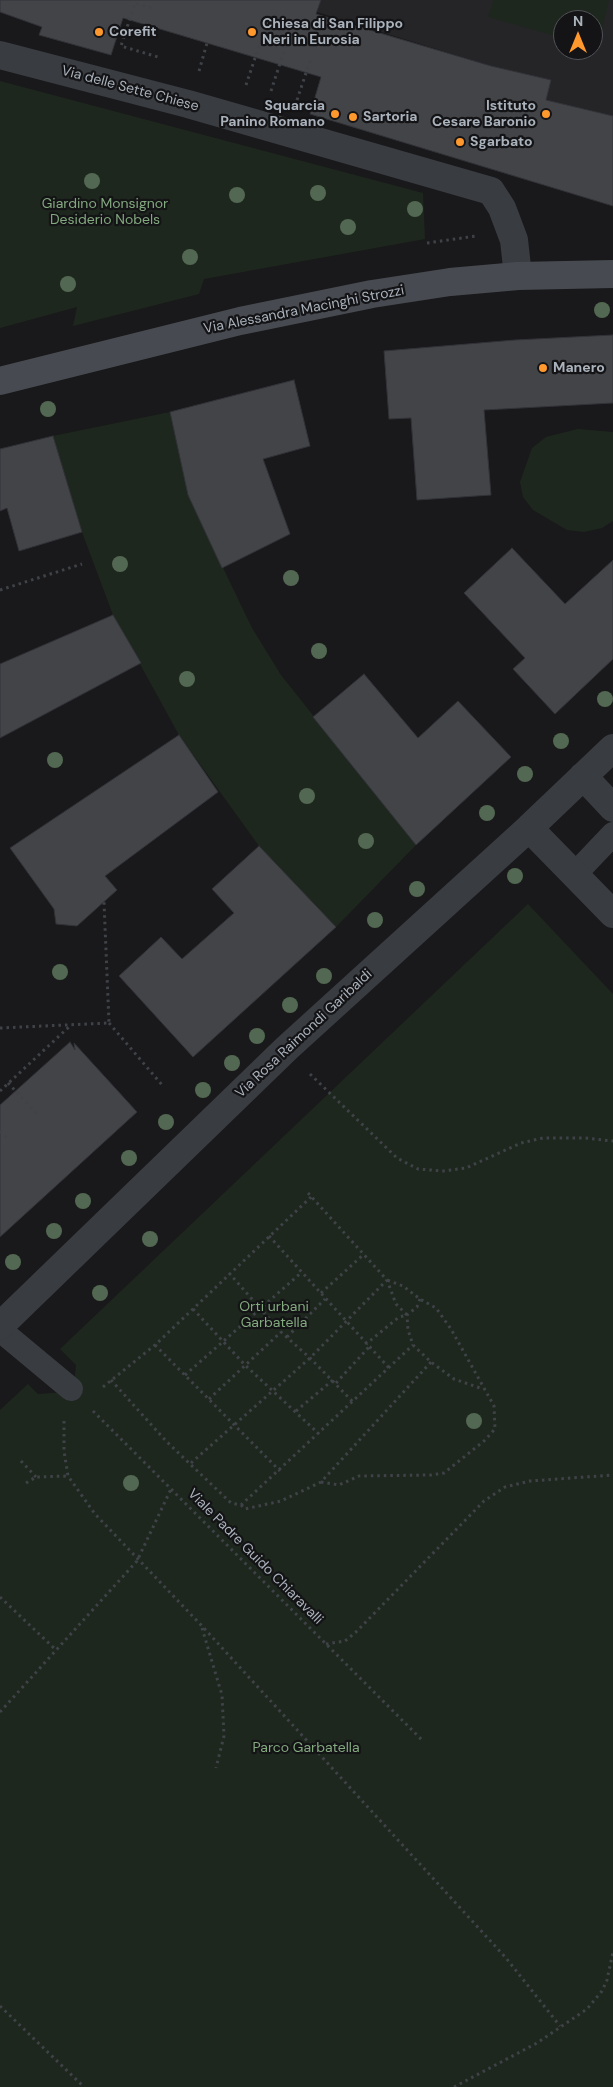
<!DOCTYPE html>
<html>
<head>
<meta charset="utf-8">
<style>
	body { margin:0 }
	#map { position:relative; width:613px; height:2087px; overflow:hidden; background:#19191b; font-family:"DM Sans",sans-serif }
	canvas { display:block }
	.north { position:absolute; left:553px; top:10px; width:50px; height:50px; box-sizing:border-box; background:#141416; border:1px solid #505358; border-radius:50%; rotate:0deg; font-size:14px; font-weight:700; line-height:20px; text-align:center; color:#aab2bc }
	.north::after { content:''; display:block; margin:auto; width:18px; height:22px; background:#ff982d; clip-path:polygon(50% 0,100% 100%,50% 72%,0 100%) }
</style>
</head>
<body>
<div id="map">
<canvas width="613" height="2087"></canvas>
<div class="north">N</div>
</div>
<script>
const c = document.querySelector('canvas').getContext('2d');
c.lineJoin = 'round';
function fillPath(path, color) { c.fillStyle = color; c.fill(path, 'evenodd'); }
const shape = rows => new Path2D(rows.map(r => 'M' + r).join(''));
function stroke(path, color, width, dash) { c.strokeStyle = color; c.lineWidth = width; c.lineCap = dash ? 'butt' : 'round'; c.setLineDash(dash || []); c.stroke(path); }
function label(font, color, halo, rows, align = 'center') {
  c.font = font + ' "DM Sans",sans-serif'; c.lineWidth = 4.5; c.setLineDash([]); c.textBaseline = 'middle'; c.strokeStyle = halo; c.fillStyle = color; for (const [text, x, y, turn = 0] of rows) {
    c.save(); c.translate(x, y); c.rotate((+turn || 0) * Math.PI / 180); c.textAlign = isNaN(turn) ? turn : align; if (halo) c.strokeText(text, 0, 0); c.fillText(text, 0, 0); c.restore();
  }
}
const built = shape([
	[321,0,613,0,613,206,466,161,491,66,317,12],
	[563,20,593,20,593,50,563,50]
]);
const green = shape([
	[493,0,609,0,598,48,593,47,593,20,563,20,563,38,488,17],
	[0,81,423,193,425,239,204,279,199,294,73,326,77,307,0,328],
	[170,412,188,495,252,628,281,675,416,845,336,927,259,846,179,735,113,615,82,532,53,436],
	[578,429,613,432,613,521,602,528,584,532,567,530,533,510,523,497,520,482,532,448,546,437],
	[528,904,613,994,613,2087,0,2087,0,1410,28,1384,38,1394,66,1392,74,1386,76,1365,60,1349]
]);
const building = shape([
	[0,0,321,0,316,14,491,66,551,80,546,100,613,116,613,206,310,114,321,77,123,18,111,55,39,35,42,27,0,12,0,0],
	[613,335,613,403,484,410,491,495,417,500,411,418,389,419,384,351,515,340,613,335],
	[294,380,310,446,263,459,290,534,222,568,188,495,170,412,294,380],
	[53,436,82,532,19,551,7,508,0,511,0,449,53,436],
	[512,548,565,604,613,560,613,659,555,714,513,669,525,658,464,593,512,548],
	[113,615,141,663,0,738,0,664,113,615],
	[364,674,418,738,458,701,511,757,416,845,313,717,364,674],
	[179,735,218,792,105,876,117,890,77,926,56,924,54,909,10,848,179,735],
	[259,846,336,927,193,1057,119,976,161,937,182,959,234,913,212,889,259,846],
	[70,1042,75,1050,74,1043,137,1112,0,1237,0,1105,70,1042]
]);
const path = shape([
	[151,8,135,3,121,46,158,57],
	[199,71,207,43],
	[246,85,260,43],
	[271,91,287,42],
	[297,100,311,58],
	[427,243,476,236],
	[0,590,82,564],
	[109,1023,163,1086],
	[0,1028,109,1023,104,902],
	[310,1074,397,1158,418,1169,443,1171,466,1168,521,1143,543,1138,585,1138,613,1141],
	[8,1083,37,1114],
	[0,1091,71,1025],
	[0,1131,9,1140],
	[308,1193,387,1280,396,1304,407,1315,399,1317,366,1344],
	[269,1236,389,1368],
	[229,1273,281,1332,310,1358,353,1402],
	[321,1293,363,1255],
	[420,1299,417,1307,407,1315,408,1330,413,1345,431,1362,454,1379,483,1389],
	[193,1309,245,1365,319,1434],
	[287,1337,325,1299],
	[155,1345,280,1471],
	[185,1375,302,1272],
	[111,1380,166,1441,231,1503,241,1505,413,1345],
	[336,1383,369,1347],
	[103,1387,155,1345,311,1197],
	[209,1399,281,1332],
	[93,1411,423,1741],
	[296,1411,333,1380],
	[64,1421,64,1451,68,1476,95,1514,202,1626,506,1958,560,2026],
	[21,1461,36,1477],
	[191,1463,310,1358,387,1280],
	[321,1482,339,1485,359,1476,431,1475,444,1473,484,1441,495,1429,494,1406,451,1329,436,1308,420,1299,403,1286,387,1280],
	[26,1483,36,1477,68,1476],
	[241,1505,245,1509,281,1501,321,1482,431,1362],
	[0,1597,56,1650],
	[202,1628,222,1695,224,1736,216,1768],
	[326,1644,345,1641,356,1632,484,1501,505,1487,530,1481,613,1475],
	[0,1712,137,1561,171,1489],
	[0,2006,84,2087],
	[454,2087,537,2043,587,2009,602,1991,607,1980,613,1952]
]);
const lane = shape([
	[575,874,613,834],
	[0,1330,71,1389]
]);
const street = shape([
	[0,55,188,104,491,191,502,208,514,240,518,276],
	[583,776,613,808],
	[529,828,613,914],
	[0,1326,287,1048,529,828,613,748]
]);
const secondary = shape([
	[0,381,240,321,372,294,450,282,518,276,613,274]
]);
const trees = [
	[92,181],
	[318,193],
	[237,195],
	[415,209],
	[348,227],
	[190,257],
	[68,284],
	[602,310],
	[48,409],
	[120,564],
	[291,578],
	[319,651],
	[187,679],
	[605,699],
	[561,741],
	[55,760],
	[525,774],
	[307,796],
	[487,813],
	[366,841],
	[515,876],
	[417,889],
	[375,920],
	[60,972],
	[324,976],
	[290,1005],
	[257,1036],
	[232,1063],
	[203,1090],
	[166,1122],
	[129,1158],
	[83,1201],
	[54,1231],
	[150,1239],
	[13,1262],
	[100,1293],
	[474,1421],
	[131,1483]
];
const markers = [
	[99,32,5,"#ff982d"],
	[252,32,5,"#ff982d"],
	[335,114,5,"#ff982d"],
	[546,114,5,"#ff982d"],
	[353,117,5,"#ff982d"],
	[460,142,5,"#ff982d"],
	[543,368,5,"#ff982d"]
];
const poiNames = [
	["Chiesa di San Filippo",262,24],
	["Neri in Eurosia",262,40],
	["Corefit",109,32],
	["Squarcia",325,106,"right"],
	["Panino Romano",325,122,"right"],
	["Istituto",536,106,"right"],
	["Cesare Baronio",536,122,"right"],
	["Sartoria",363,117],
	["Sgarbato",470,142],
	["Manero",553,368]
];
const streetNames = [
	["Via delle Sette Chiese",130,89,15],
	["Via Alessandra Macinghi Strozzi",304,310,-11],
	["Via Rosa Raimondi Garibaldi",304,1034,-43],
	["Viale Padre Guido Chiaravalli",255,1557,45]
];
const parkNames = [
	["Giardino Monsignor",105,204],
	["Desiderio Nobels",105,220],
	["Orti urbani",274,1307],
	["Garbatella",274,1323],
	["Parco Garbatella",306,1748]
];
fillPath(built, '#252528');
fillPath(green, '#1e271e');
fillPath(building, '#434448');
stroke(building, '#323338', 1);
stroke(path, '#3f4348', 3, [2.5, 4]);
stroke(lane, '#393c41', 24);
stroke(street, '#393c41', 28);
stroke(secondary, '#474b51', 28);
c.fillStyle = '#536852';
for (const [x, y] of trees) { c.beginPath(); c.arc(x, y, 8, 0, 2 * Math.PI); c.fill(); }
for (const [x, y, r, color] of markers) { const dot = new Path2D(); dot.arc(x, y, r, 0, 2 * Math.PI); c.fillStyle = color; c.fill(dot); stroke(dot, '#141416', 2); }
label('bold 14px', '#aab2bc', '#141416', poiNames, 'left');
label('14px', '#aab2bc', '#141416', streetNames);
label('14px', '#83a97f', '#141416', parkNames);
</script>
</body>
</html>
